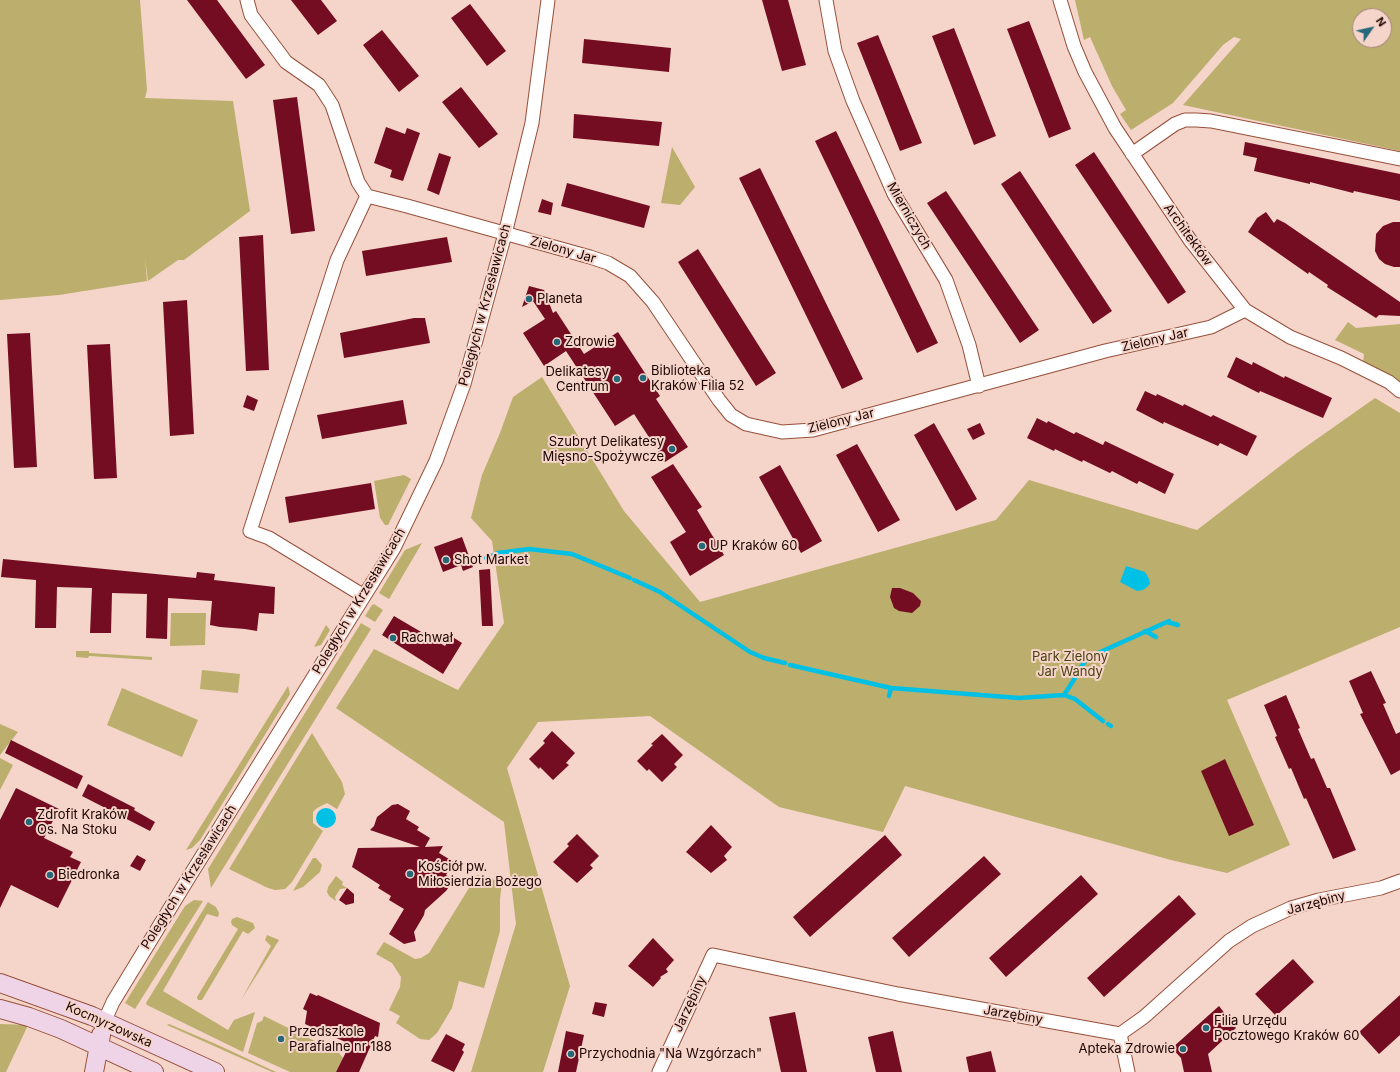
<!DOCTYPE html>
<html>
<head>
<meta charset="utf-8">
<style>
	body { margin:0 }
	#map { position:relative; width:1400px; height:1072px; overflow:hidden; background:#f5d4ca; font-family:Inter,sans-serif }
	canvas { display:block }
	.north { position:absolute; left:1352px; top:8px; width:40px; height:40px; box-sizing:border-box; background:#f5d4ca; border:1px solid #9f8179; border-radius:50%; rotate:56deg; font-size:11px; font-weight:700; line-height:16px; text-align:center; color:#1d0400 }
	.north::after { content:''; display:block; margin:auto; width:14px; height:18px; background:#25687a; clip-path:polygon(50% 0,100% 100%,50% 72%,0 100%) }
</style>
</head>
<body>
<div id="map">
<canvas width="1400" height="1072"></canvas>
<div class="north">N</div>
</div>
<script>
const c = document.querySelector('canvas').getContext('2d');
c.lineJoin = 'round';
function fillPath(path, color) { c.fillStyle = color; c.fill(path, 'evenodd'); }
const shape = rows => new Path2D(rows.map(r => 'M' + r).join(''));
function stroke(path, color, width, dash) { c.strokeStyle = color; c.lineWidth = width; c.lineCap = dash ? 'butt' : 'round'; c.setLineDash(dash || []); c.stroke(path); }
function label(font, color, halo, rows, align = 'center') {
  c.font = font + ' Inter,sans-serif'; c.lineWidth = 4; c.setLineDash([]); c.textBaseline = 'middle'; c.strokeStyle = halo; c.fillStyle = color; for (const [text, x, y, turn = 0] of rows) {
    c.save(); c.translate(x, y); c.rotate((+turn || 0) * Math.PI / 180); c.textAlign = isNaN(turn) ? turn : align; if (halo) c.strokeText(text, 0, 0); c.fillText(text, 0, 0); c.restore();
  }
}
const green = shape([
	[0,0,140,0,147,90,145,98,233,101,250,211,184,260,178,260,148,281,145,258,147,281,59,295,0,300],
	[1075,0,1400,0,1400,151,1183,105,1241,39,1234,37,1223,45,1173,103,1131,130,1120,114,1126,110,1112,86,1090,37,1084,40],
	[1360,16,1384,16,1384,40,1360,40],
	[672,147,695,187,680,205,661,203],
	[1348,322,1356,328,1400,324,1400,384,1363,363,1364,354,1335,340],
	[542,377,624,511,700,602,996,520,1029,480,1197,530,1297,453,1375,398,1400,413,1400,627,1227,700,1290,845,1227,873,1171,860,905,786,883,832,779,807,650,716,538,722,507,768,570,986,543,1072,471,1072,516,924,504,822,336,708,374,649,458,690,504,623,492,541,471,518,482,475,500,433,513,397],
	[404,475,411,479,388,525,385,525,380,518,374,481],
	[422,543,389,599,379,593,405,550],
	[374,604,383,610,375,622,365,616,372,605],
	[171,613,206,613,205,645,170,646],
	[361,623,371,629,211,888,208,869],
	[326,625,330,630,321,645,314,647],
	[76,651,89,651,89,653,152,657,152,660,89,656,88,658,76,657],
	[202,670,240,674,238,693,200,689],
	[288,686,290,694,200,840,192,848,186,850],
	[122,688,198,720,182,757,107,725],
	[0,724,18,732,0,755],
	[312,733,342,782,345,794,337,809,327,803,317,808,313,812,313,823,323,831,292,882,285,889,275,890,268,888,229,869],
	[0,758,13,765,0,790],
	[313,858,316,858,322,865,320,872,303,887,293,891],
	[477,875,502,882,500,899,500,931,484,988,459,981,452,1008,437,1033,429,1040,420,1039,396,1023,400,1016,389,1010,400,987,401,977,392,963,376,954,384,942,415,959,421,958,429,953],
	[336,876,343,882,342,885,347,888,340,889,335,897,336,901,329,896,327,892,328,887],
	[194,900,203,901,135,1009,125,1003,185,906],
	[208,902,216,907,219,913,218,917,207,914,163,991,228,1030,234,1020,255,1012,243,1052,147,1005,146,1003],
	[237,917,253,923,255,928,248,934,243,931,202,1000,198,1000,197,997,238,929,232,925,231,922,232,919],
	[267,935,279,940,241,1000,271,946,265,940],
	[264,1016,339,1053,343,1058,336,1072,290,1072,248,1053,257,1023,262,1021],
	[0,1024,28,1025,6,1072,0,1072],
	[169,1024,218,1045,276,1072,272,1072,167,1025]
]);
const water = shape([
	[1126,566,1145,572,1149,579,1150,584,1147,587,1143,590,1137,591,1120,582],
	'316 818a10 10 0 1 1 20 0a10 10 0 1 1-20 0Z'
]);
const stream = shape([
	[486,558,498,553,529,549,572,554,630,578],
	[634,580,660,592,750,652,764,658,785,663],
	[1167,622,1178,625],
	[1145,631,1156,637],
	[790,665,891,688,1019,698,1064,695,1075,699,1103,721],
	[1078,672,1087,658,1169,621],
	[1064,695,1075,678],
	[889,696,891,688],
	[1108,724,1111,726]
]);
const building = shape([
	[187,0,217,0,265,65,246,79],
	[291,0,321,0,337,21,318,35],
	[762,0,788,0,806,65,782,71],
	[470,4,506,51,487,66,451,18],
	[1029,21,1071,129,1049,138,1007,29],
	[954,28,996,136,974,145,932,36],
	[382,30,419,76,399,92,363,45],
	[878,35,922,143,900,151,857,43],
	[584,39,671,48,669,72,582,63],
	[461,87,498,134,479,148,442,102],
	[297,97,315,231,291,234,273,100],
	[574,114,662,122,659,146,573,138],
	[386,127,405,134,407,128,420,133,403,181,390,177,392,170,374,163],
	[836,131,938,343,917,353,815,141],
	[1245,142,1400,174,1400,201,1354,191,1353,193,1310,182,1310,184,1254,171,1257,158,1243,155],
	[1094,152,1186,292,1168,304,1075,165],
	[439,153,451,157,439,195,427,190],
	[760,168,863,379,842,389,739,178],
	[1020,171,1112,311,1093,324,1001,184],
	[567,183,650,206,644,228,561,206],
	[946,191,1039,330,1020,343,927,203],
	[542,199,553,203,551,215,538,212],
	[1266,212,1274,223,1277,219,1285,223,1400,302,1400,316,1379,315,1376,318,1327,287,1328,285,1309,272,1308,274,1248,232,1257,218],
	[1393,222,1400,222,1400,267,1394,267,1385,264,1379,259,1375,251,1376,234,1383,226],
	[263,235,269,370,246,371,239,237],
	[447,237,452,262,366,276,362,251],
	[698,249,776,373,756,386,678,262],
	[529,286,544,290,553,313,556,311,584,354,618,332,660,396,656,399,688,447,665,462,634,414,615,426,566,351,544,366,523,333,545,319,533,301,522,307],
	[187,300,194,434,170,436,163,302],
	[414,318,425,318,430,343,344,358,340,333],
	[30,333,37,467,14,468,7,334],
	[110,344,117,478,94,479,87,345],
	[1236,357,1252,365,1253,362,1284,378,1285,376,1332,398,1323,418,1260,391,1259,393,1227,377],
	[1145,391,1156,396,1157,394,1183,406,1184,404,1211,417,1213,415,1257,436,1247,456,1220,443,1218,446,1164,422,1163,424,1136,410],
	[247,395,258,400,254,411,243,407],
	[403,400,407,424,322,439,317,415],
	[1037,418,1047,423,1048,421,1074,434,1076,432,1103,445,1105,441,1174,474,1165,494,1139,481,1137,484,1112,471,1110,473,1083,460,1082,462,1055,449,1054,451,1027,438],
	[934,423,977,499,956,511,914,435],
	[980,423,985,434,973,440,967,429],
	[857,444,900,520,878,532,836,455],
	[673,464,702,507,697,510,724,555,690,576,670,542,686,532,651,477],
	[780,465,822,541,801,553,759,477],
	[371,483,375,509,289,523,285,497],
	[462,537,473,567,463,571,461,565,443,572,434,547],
	[3,559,196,578,197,572,215,574,214,580,275,587,274,614,259,613,257,631,245,629,220,627,210,625,212,601,168,598,167,639,146,638,147,594,112,593,111,633,90,633,92,588,57,587,56,628,35,628,36,580,1,577],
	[490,569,493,626,482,626,479,570],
	[892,588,900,588,913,593,921,601,920,606,912,613,899,611,894,608,890,597],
	[394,616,445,646,451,636,462,643,443,674,382,635],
	[1371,671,1386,703,1383,704,1396,734,1400,732,1400,770,1391,775,1360,714,1363,713,1349,681],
	[1286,695,1300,728,1298,729,1311,759,1314,758,1327,788,1330,788,1356,850,1333,859,1306,798,1304,799,1291,768,1289,769,1275,737,1277,736,1264,705],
	[552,731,575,753,566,763,569,765,553,780,540,767,539,769,529,759,545,743,543,741],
	[662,734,683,755,674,764,677,767,662,782,649,769,647,771,637,761,653,745,651,744],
	[11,740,83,776,77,789,5,753],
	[1225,759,1254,825,1229,836,1201,771],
	[88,784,135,808,134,810,155,822,150,831,82,796],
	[16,788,59,809,44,838,73,852,70,857,81,862,58,908,11,885,0,908,0,820],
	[398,804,410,811,406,819,419,827,417,830,430,838,425,847,443,846,439,853,454,862,446,875,452,879,451,884,446,891,425,910,424,915,414,932,416,941,404,944,389,934,404,909,389,900,391,896,378,888,380,885,352,867,358,848,420,847,370,830,374,826,377,817,392,805],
	[711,825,732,847,724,856,727,860,711,873,686,852],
	[577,834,599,856,590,865,593,868,577,883,553,862,569,846,567,844],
	[885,835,902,855,810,937,793,917],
	[137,855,146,860,140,871,130,866],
	[984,856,1001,874,909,957,892,938],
	[1081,875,1098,894,1006,977,989,958],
	[347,888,354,894,354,903,346,905,339,900],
	[1179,895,1196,914,1104,997,1087,978],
	[653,938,674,960,666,969,668,972,660,977,661,978,653,987,628,966],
	[1293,959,1314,982,1276,1016,1255,994],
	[310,993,317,996,318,995,380,1023,378,1037,375,1036,359,1072,336,1072,350,1044,305,1024,307,1011,303,1009],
	[1400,995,1400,1035,1379,1054,1359,1032],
	[595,1002,607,1004,604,1017,592,1014],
	[1219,1006,1236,1028,1208,1054,1212,1072,1184,1072,1181,1058,1172,1048],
	[795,1012,807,1072,781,1072,769,1017],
	[566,1031,584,1035,576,1072,558,1072],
	[893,1031,902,1072,876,1072,868,1037],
	[446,1034,465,1044,462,1050,464,1052,454,1072,431,1061],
	[991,1051,996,1072,969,1072,966,1057]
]);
const street = shape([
	[247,0,251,15,286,62,319,85,332,105,358,182,367,196,407,206,590,257,608,263,630,276,653,302,719,400,731,415,746,424,782,432,813,430,1105,351,1211,327,1245,310],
	[826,0,835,51,853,101,894,194,946,280,969,345,979,386],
	[1060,0,1074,46,1085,72,1115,128,1190,240,1245,310,1290,337,1341,358,1389,382,1400,391],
	[1132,154,1175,124,1185,120,1196,120,1211,121,1400,159],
	[364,596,269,538,250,531,337,260,367,196],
	[104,1022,113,1002,186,882,394,548,436,461,464,384,505,234,532,123,548,0],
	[1120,1034,1128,1072],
	[659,1072,713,955,898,994,1120,1034,1144,1017,1229,941,1252,926,1291,908,1319,900,1381,888,1400,881]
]);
const secondary = shape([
	[0,983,92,1016,215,1072],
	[0,1009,29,1017,61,1029,154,1072],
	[94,1072,101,1035]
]);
const markers = [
	[529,299,4,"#25687a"],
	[557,342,4,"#25687a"],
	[643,378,4,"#25687a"],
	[617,379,4,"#25687a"],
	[672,449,4,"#25687a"],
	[702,546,4,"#25687a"],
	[446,560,4,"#25687a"],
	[393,638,4,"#25687a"],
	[29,822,4,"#25687a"],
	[410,874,4,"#25687a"],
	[50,875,4,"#25687a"],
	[1206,1028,4,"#25687a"],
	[281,1039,4,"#25687a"],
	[1183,1049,4,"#25687a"],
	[571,1054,4,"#25687a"]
];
const streetNames = [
	["Mierniczych",909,216,60],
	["Architektów",1188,235,54],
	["Zielony Jar",563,250,16],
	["Poległych w Krzesławicach",485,305,-75],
	["Zielony Jar",1155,340,-13],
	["Zielony Jar",841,421,-14],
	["Poległych w Krzesławicach",359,601,-59],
	["Poległych w Krzesławicach",189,877,-58],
	["Jarzębiny",1316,903,-15],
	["Jarzębiny",690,1004,-65],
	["Jarzębiny",1013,1015,10],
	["Kocmyrzowska",109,1025,24]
];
const poiNames = [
	["Planeta",537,299],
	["Zdrowie",565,342],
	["Biblioteka",651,371],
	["Kraków Filia 52",651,386],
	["Delikatesy",609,372,"right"],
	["Centrum",609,387,"right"],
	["Szubryt Delikatesy",664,442,"right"],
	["Mięsno-Spożywcze",664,457,"right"],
	["UP Kraków 60",710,546],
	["Shot Market",454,560],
	["Rachwał",401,638],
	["Zdrofit Kraków",37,815],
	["Os. Na Stoku",37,830],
	["Kościół pw.",418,867],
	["Miłosierdzia Bożego",418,882],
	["Biedronka",58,875],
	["Filia Urzędu",1214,1021],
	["Pocztowego Kraków 60",1214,1036],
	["Przedszkole",289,1032],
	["Parafialne nr 188",289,1047],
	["Apteka Zdrowie",1175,1049,"right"],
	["Przychodnia \"Na Wzgórzach\"",579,1054]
];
const parkNames = [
	["Park Zielony",1070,657],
	["Jar Wandy",1070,672]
];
fillPath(green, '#bcae6c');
fillPath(water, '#00c0e5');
stroke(stream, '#00c0e5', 4.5);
fillPath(building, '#740d21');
stroke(street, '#96503a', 15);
stroke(secondary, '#96503a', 20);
stroke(street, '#fff', 13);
stroke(secondary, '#efd4e8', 18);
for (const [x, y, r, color] of markers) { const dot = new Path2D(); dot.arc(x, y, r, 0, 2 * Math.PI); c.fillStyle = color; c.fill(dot); stroke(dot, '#f5d4ca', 1.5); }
label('13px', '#1d0400', '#f5d4ca', streetNames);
label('13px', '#1d0400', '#f5d4ca', poiNames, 'left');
label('13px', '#4b4213', '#f5d4ca', parkNames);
</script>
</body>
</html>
